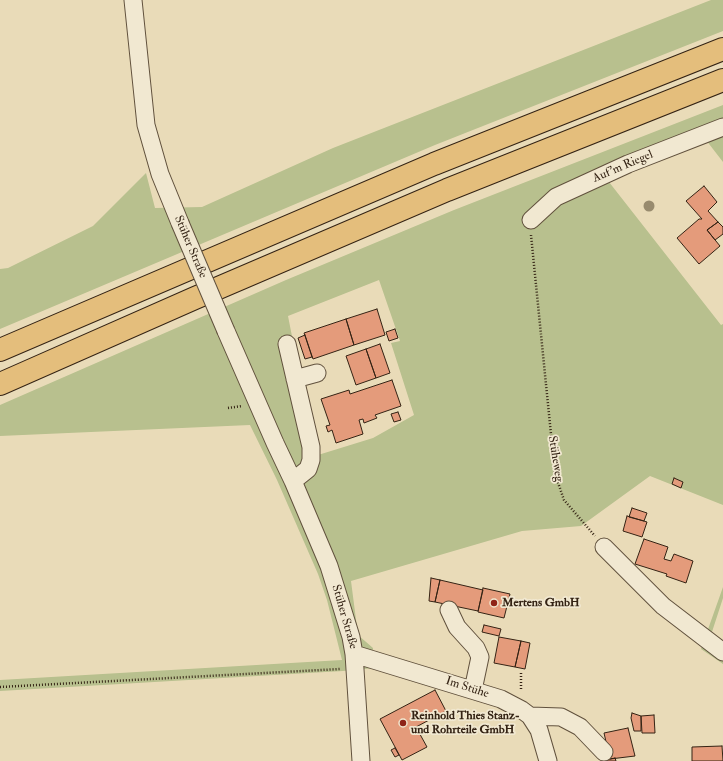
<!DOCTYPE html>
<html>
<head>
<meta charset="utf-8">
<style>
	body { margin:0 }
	canvas { display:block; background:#e9dbb8 }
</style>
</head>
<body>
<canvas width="723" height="761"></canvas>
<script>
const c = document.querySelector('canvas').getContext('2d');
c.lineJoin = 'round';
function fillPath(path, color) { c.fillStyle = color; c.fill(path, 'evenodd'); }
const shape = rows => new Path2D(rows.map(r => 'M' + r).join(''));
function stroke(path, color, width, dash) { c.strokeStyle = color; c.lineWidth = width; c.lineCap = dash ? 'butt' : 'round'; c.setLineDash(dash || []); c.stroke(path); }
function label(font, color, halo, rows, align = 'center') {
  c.font = font + ' "IM FELL Double Pica",serif'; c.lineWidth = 3.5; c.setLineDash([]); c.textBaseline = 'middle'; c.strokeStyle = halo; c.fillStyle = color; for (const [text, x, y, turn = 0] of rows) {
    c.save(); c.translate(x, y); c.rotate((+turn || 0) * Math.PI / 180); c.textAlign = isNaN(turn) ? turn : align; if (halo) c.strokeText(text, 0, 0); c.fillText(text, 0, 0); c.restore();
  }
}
const green = shape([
	[711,0,723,0,723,31,435,145,0,329,0,269,8,268,93,226,146,173,155,208,202,207,333,148],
	[723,105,723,162,706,140,609,182,721,325,723,324,723,505,650,476,581,526,522,531,351,581,358,635,373,648,374,668,343,671,0,691,0,680,342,660,327,600,318,574,277,480,250,425,0,436,0,405,286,280,454,210],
	[379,280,400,341,391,343,414,415,373,438,318,455,302,387,288,316],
	[723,587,723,598,711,635,723,644,723,664,701,649]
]);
const building = shape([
	[704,186,717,202,708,211,718,222,707,230,720,246,699,264,677,238,699,219,702,219,686,201,704,186],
	[718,222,723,227,723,234,715,240,707,230,718,222],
	[377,309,385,335,354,345,346,319,377,309],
	[346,319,354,345,313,359,304,333,346,319],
	[395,329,398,338,389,341,386,332,395,329],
	[305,335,312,357,305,359,298,338,305,335],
	[380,344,390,373,376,378,366,349,380,344],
	[366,349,376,378,356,385,346,356,366,349],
	[392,380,401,406,375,415,377,418,364,423,363,419,359,420,363,434,336,443,332,430,328,432,326,426,330,425,321,399,349,390,350,394,392,380],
	[398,412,401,420,394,422,391,414,398,412],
	[674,478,683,482,681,488,672,484,674,478],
	[632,508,647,513,644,521,629,517,632,508],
	[627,516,647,522,642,537,623,531,627,516],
	[644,539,668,547,664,559,671,561,674,554,693,561,686,583,666,576,667,574,635,564,644,539],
	[431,578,440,580,435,602,429,601,431,578],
	[440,580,483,590,478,611,435,602,440,580],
	[483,588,510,594,504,618,478,612,483,588],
	[484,625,501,629,499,636,482,632,484,625],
	[499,637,521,641,515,667,494,663,499,637],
	[521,641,530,643,525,669,515,667,521,641],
	[435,690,446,711,416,727,427,747,402,760,380,719,435,690],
	[632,713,641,716,641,731,634,731,631,718,632,713],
	[654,715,655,733,642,733,641,716,654,715],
	[628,728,635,756,610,759,604,733,628,728],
	[722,746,723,761,692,761,692,747,722,746],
	[395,748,399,755,395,757,391,750,395,748],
	[615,758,616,761,603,761,610,759,615,758]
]);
const path = shape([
	[531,235,555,474,564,500,595,536],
	[228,408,242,406],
	[521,673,521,691],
	[0,687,340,669]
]);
const minor = shape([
	[133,0,146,125,160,174,180,223],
	[531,220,556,197,628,164,723,127],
	[226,331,275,443,293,481,329,566,351,637,354,654,361,761],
	[287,344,311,447,311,460,308,469,293,481],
	[295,379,317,373],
	[604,547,663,606,723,652],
	[449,610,457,627,476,648,480,657,473,690],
	[354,654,501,699,522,710,530,716,539,730,548,761],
	[530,716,561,717,580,727,604,752]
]);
const highway = shape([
	[0,350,434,164,723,49],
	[0,384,195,298,447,190,723,80]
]);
const minorBridge = shape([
	[180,223,226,331]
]);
const trees = [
	[649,206]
];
const markers = [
	[494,603,4,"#8f2418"],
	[403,723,4,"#8f2418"]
];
const streetNames = [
	["Auf'm Riegel",623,167,-23],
	["Stüher Straße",190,247,67],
	["Stüheweg",555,459,81],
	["Stüher Straße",344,617,74],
	["Im Stühe",467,688,18]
];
const poiNames = [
	["Mertens GmbH",502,603],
	["Reinhold Thies Stanz-",411,716],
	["und Rohrteile GmbH",411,730]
];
fillPath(green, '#b8c08e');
fillPath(building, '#e49b7b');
stroke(building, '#342314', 1);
stroke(minor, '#61513d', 19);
stroke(highway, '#342314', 24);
stroke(path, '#342314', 2.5, [1, 2]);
stroke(minor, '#f1e8d1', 17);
stroke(highway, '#e4be7c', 22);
stroke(minorBridge, '#61513d', 19, []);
stroke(minorBridge, '#f1e8d1', 17);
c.fillStyle = '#988b6e';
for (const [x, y] of trees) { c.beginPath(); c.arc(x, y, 5.5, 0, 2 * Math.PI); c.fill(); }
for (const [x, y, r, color] of markers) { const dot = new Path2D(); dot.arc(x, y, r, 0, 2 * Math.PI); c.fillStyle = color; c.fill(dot); stroke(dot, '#f1e8d1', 1.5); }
label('12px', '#342314', '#f1e8d1', streetNames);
label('bold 12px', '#342314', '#f1e8d1', poiNames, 'left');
</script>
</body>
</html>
